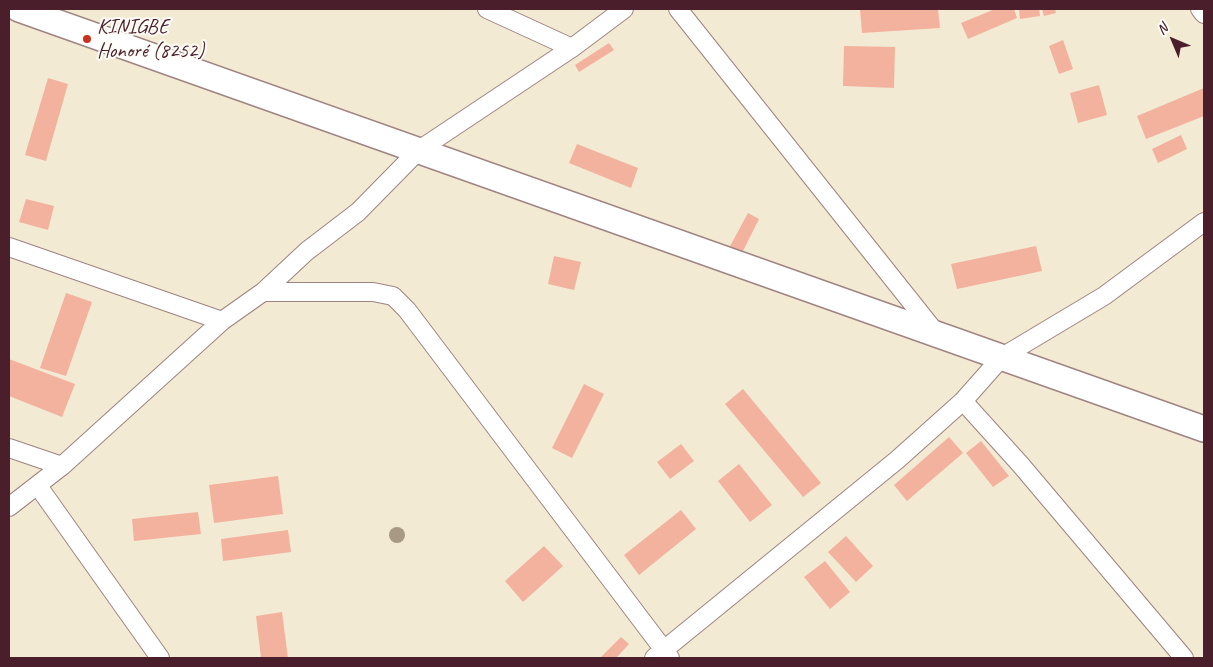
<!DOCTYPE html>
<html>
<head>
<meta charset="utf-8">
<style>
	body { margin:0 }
	#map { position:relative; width:1213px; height:667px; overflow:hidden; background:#f3ead4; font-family:Caveat,sans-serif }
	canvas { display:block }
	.frame { position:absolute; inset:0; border:10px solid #4a1f2b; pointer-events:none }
	.north { position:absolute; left:1148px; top:15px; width:50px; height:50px; -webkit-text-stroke:4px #fdfcf7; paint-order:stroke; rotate:315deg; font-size:14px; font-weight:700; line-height:20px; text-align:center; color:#4a1f2b }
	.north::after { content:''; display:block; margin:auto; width:18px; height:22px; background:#4a1f2b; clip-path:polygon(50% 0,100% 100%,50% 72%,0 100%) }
</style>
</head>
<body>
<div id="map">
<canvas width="1213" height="667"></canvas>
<div class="frame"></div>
<div class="north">N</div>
</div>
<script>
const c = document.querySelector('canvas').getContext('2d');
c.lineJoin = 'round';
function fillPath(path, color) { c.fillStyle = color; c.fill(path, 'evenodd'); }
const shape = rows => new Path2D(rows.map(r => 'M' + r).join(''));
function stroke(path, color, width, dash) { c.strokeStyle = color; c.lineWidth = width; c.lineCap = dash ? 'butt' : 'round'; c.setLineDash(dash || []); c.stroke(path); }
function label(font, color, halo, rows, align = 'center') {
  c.font = font + ' Caveat,sans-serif'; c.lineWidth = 4; c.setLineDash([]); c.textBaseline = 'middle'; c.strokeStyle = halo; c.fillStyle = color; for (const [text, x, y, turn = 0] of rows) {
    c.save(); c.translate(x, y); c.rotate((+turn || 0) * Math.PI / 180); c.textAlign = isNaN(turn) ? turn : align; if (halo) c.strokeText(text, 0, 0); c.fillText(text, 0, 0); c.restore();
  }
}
const building = shape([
	[860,9,938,9,940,28,862,33],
	[995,9,1014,9,1017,18,968,39,961,23],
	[1019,9,1039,9,1040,16,1020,19],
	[1042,9,1055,9,1056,13,1044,16],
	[1063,40,1073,69,1059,74,1049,46],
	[609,43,614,50,579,72,575,65],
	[844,46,895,47,894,88,843,86],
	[48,78,68,84,46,161,25,155],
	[1099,85,1107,115,1078,123,1070,93],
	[1204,88,1204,116,1146,139,1137,116],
	[1181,135,1187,149,1158,163,1152,149],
	[577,144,638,168,631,188,569,163],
	[26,199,54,206,48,230,19,222],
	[748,213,759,219,741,255,729,248],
	[1036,246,1042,271,957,289,951,264],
	[554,256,581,262,574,290,548,284],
	[66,293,92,302,66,376,40,368],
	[9,359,75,384,62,417,9,396],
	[584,384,604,394,572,458,552,448],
	[743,389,821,483,803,497,725,404],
	[949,437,963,453,907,501,894,485],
	[981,441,1009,476,993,487,966,453],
	[681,444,694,461,670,479,657,462],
	[739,464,772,505,750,522,718,481],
	[278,476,283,514,214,523,209,485],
	[681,510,696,529,639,575,624,555],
	[198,512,201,534,134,541,132,519],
	[288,530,291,552,223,561,221,539],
	[846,536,873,566,856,582,828,552],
	[544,546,563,566,523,602,505,581],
	[825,561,850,592,830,609,804,577],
	[282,612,288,658,261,658,256,616],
	[621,637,629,644,616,658,600,658]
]);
const street = shape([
	[487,9,572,48],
	[678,9,936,333],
	[1200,9,1204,14],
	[9,247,222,321],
	[263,292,373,292,393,296,407,310,670,658],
	[963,401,1020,464,1184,658],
	[9,448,62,466],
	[38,486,160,658],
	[9,507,62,466,222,321,263,292,307,251,358,212,419,150,572,48,624,9],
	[654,658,897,460,963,401,1002,357,1104,296,1204,222]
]);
const secondary = shape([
	[19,9,1204,429]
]);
const trees = [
	[397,535]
];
const markers = [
	[87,39,5,"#c8321e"]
];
const poiNames = [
	["KINIGBE",97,27],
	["Honoré (8252)",97,51]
];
fillPath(building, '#f3b29d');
stroke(street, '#9e8480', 20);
stroke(secondary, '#9e8480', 28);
stroke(street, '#fff', 18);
stroke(secondary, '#fff', 25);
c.fillStyle = '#a89985';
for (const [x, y] of trees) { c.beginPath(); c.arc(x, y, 8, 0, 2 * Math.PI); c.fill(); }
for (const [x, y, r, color] of markers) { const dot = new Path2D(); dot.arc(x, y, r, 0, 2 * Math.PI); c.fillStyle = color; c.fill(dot); stroke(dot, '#fdfcf7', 2); }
label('21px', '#4a1f2b', '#fdfcf7', poiNames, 'left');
</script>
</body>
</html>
